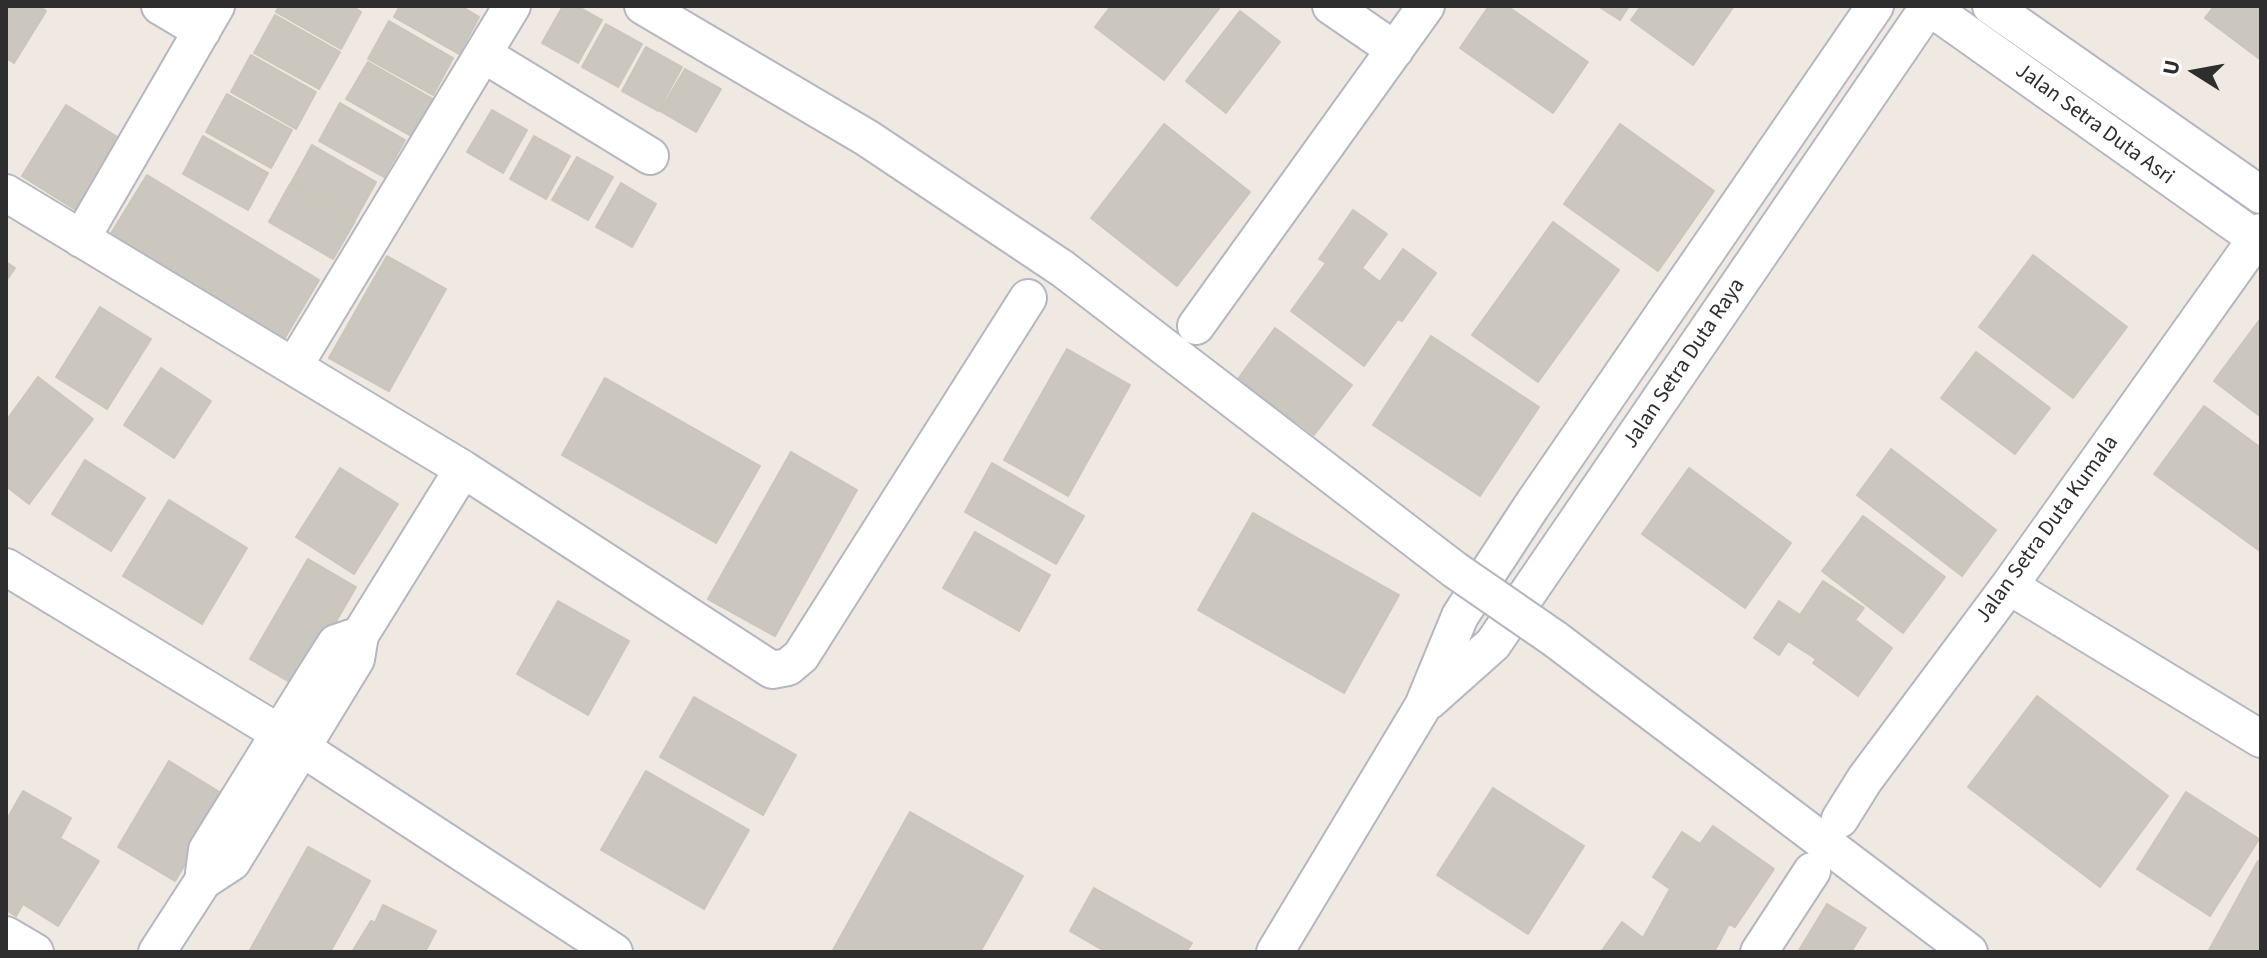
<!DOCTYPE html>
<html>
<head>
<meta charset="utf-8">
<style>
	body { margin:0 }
	#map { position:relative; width:2267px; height:958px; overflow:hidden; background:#efe9e1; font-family:"Source Sans 3",sans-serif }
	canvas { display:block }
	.frame { position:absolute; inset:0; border:8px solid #2e2e2e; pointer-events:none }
	.north { position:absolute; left:2155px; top:32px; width:80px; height:80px; -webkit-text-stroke:6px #fff; paint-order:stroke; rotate:281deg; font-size:22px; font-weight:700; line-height:32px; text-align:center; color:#2e2e2e }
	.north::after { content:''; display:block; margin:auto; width:28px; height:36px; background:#2e2e2e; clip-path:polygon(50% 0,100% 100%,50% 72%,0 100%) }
</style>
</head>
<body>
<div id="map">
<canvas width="2267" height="958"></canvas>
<div class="frame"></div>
<div class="north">U</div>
</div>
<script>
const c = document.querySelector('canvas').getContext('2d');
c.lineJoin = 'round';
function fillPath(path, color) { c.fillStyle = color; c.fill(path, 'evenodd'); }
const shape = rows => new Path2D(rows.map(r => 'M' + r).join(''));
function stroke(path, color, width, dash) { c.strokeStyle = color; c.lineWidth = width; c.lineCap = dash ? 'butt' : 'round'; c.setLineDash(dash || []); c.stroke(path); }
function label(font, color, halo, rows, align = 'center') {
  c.font = font + ' "Source Sans 3",sans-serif'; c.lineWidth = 6; c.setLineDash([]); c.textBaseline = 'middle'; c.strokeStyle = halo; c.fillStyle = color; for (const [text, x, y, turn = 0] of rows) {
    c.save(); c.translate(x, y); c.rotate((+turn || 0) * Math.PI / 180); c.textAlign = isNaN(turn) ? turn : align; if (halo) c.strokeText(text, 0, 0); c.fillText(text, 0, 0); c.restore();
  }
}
const building = shape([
	[6,6,39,6,46,11,14,63,6,58,6,6],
	[279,6,352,6,361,12,341,49,276,12,279,6],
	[400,6,461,6,479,17,459,54,394,17,400,6],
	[563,6,577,6,602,20,578,63,542,43,563,6],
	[1111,6,1221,6,1164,80,1095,27,1111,6],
	[1489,6,1507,6,1588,62,1553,113,1460,48,1489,6],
	[1598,6,1629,6,1620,20,1598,6],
	[1641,6,1734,6,1693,65,1631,20,1641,6],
	[2214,6,2261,6,2261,60,2205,18,2214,6],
	[1240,11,1280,42,1226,113,1186,81,1240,11],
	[275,15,340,52,319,89,254,53,275,15],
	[389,21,453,58,433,95,368,59,389,21],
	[606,24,642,44,618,87,582,67,606,24],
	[646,47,682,67,658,111,622,91,646,47],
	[251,55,316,92,296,129,231,92,251,55],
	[368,62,433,99,411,136,346,99,368,62],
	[685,69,721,89,696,132,660,111,685,69],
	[227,94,292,130,271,168,206,132,227,94],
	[340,103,405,140,384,177,319,141,340,103],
	[66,105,127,143,82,214,22,176,66,105],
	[492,110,527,130,503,173,467,152,492,110],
	[1164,124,1250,192,1177,286,1091,218,1164,124],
	[1620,124,1714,191,1658,271,1564,204,1620,124],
	[203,136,268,173,248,210,183,174,203,136],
	[534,136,570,156,546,199,510,179,534,136],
	[312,145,376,182,355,220,291,183,312,145],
	[577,157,613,177,588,220,552,200,577,157],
	[147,175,319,280,283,341,110,235,147,175],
	[621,183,656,204,632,247,596,227,621,183],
	[290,184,355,221,333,259,269,222,290,184],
	[1353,210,1387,234,1362,268,1380,282,1403,249,1436,273,1402,321,1398,319,1364,366,1291,311,1326,263,1319,259,1353,210],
	[1553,222,1619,270,1538,382,1472,335,1553,222],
	[2033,255,2127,327,2073,398,1979,327,2033,255],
	[387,256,446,289,389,391,329,358,387,256],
	[6,262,15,268,6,281,6,262],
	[100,307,151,339,107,409,56,377,100,307],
	[2261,318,2261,417,2214,381,2261,318],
	[1275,328,1352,385,1314,435,1238,379,1275,328],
	[1431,336,1539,407,1480,496,1373,425,1431,336],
	[1067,349,1130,385,1068,496,1004,460,1067,349],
	[1976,352,2050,408,2015,454,1941,398,1976,352],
	[161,368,211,401,174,458,124,425,161,368],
	[38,377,93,419,29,504,6,486,6,421,38,377],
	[605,378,760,466,716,543,562,455,605,378],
	[2204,406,2261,448,2260,551,2154,474,2204,406],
	[1891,449,1996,530,1962,576,1857,495,1891,449],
	[791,452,857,490,775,636,708,599,791,452],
	[85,460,145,498,111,551,52,514,85,460],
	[992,463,1084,516,1056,564,965,512,992,463],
	[340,468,398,504,354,574,296,537,340,468],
	[1689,468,1791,543,1745,608,1642,534,1689,468],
	[169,500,247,548,202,624,123,576,169,500],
	[1253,513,1399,595,1344,693,1198,610,1253,513],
	[1863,516,1945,577,1903,633,1822,571,1863,516],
	[975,532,1050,575,1019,631,943,588,975,532],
	[308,559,356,587,298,687,250,659,308,559],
	[1823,581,1864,608,1855,620,1892,648,1858,696,1813,663,1816,659,1788,641,1779,655,1754,638,1779,601,1800,615,1823,581],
	[558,601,629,641,588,715,517,674,558,601],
	[2037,696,2168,796,2100,887,1968,787,2037,696],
	[694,697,796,755,763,815,660,757,694,697],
	[169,761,226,796,175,881,118,847,169,761],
	[646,771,749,830,704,909,601,850,646,771],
	[1493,788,1584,846,1528,934,1437,875,1493,788],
	[23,791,71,818,60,838,99,861,58,926,23,904,16,916,6,910,6,821,23,791],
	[2186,792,2259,839,2210,916,2137,869,2186,792],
	[910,812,1023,876,980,952,832,952,910,812],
	[1713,826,1774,869,1735,927,1729,924,1714,952,1601,952,1622,922,1643,938,1670,889,1653,877,1682,832,1700,844,1713,826],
	[308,847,370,881,330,952,254,952,250,950,308,847],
	[2258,861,2261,863,2261,952,2208,952,2258,861],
	[1094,888,1192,943,1186,952,1106,952,1070,931,1094,888],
	[1827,904,1866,928,1851,952,1798,952,1827,904],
	[383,905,436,931,425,952,352,952,371,921,375,923,383,905]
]);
const minor = shape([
	[160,6,202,31],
	[643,6,867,138,1063,269,1455,570],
	[1331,6,1395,50],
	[1928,6,2261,242],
	[1991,6,2261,195],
	[483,54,650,156],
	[6,193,463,469,772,670,788,667,801,656,1028,298],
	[81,239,216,6],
	[1196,326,1426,6],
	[294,366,512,6],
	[6,567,279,733,614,952],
	[2009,586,2261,739],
	[1555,639,1969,952],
	[1429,701,1493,644,1929,6],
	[1840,819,1865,779,2009,586,2261,232],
	[203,881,207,850,315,676,336,643,360,635],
	[6,935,35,952],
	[157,952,203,881,232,862,356,659,360,635,463,469],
	[1275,952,1423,706,1460,616,1531,507,1875,6],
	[1759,952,1812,871]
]);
const minorBridge = shape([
	[1455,570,1555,639]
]);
const streetNames = [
	["Jalan Setra Duta Asri",2094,125,36],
	["Jalan Setra Duta Raya",1685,364,-56],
	["Jalan Setra Duta Kumala",2048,530,-54]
];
fillPath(building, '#cbc7bf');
stroke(building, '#cbc5ba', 2);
stroke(minor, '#b4b7c1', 40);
stroke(minor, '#fff', 36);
stroke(minorBridge, '#b4b7c1', 40, []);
stroke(minorBridge, '#fff', 36);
label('22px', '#2e2e2e', '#fff', streetNames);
</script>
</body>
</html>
